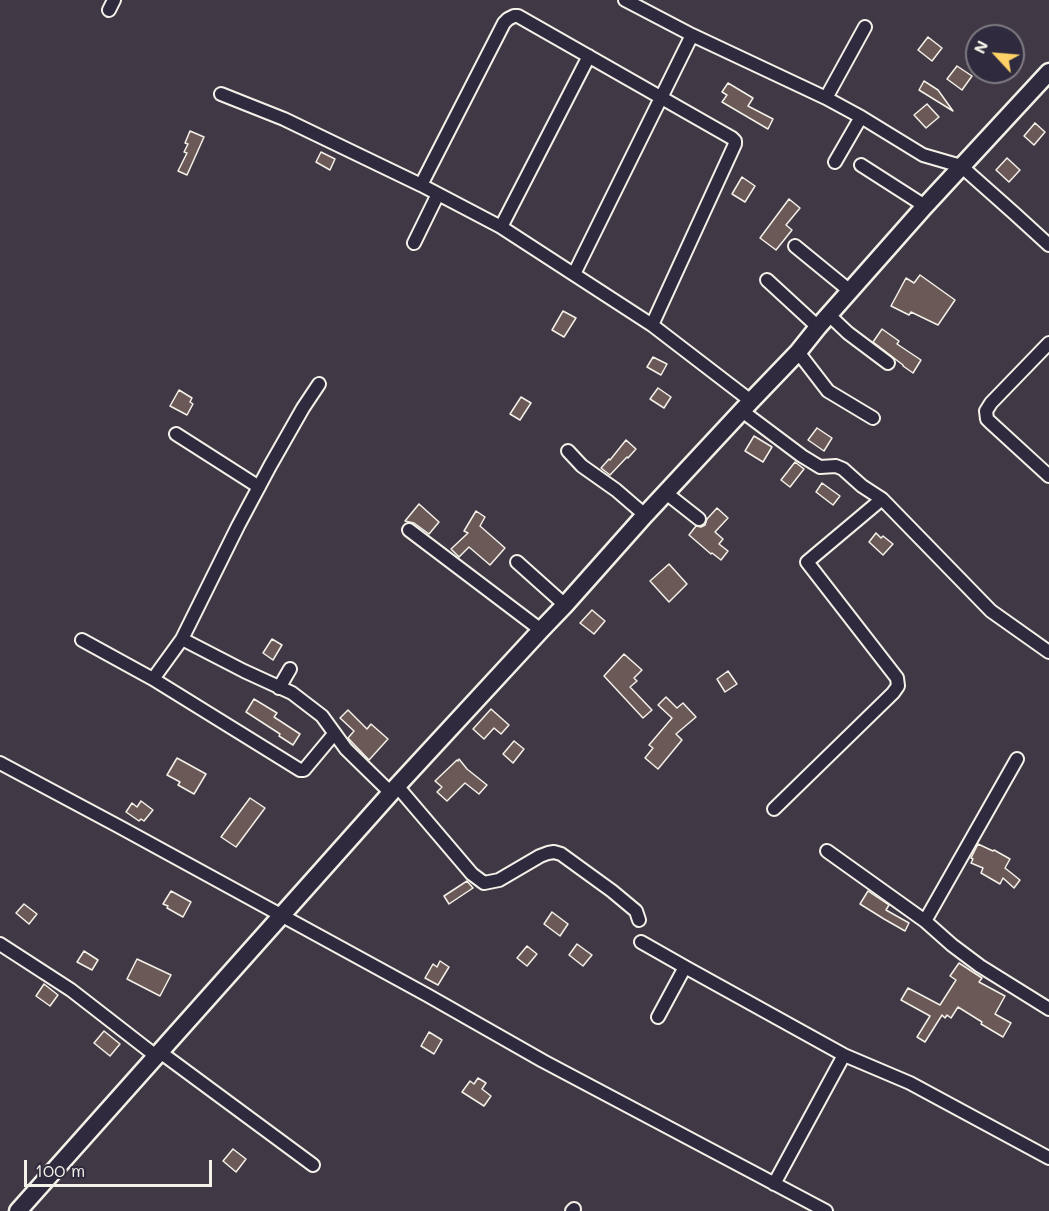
<!DOCTYPE html>
<html>
<head>
<meta charset="utf-8">
<style>
	body { margin:0 }
	#map { position:relative; width:1049px; height:1211px; overflow:hidden; background:#413845; font-family:Mali,sans-serif }
	canvas { display:block }
	.north { position:absolute; left:965px; top:24px; width:60px; height:60px; box-sizing:border-box; background:#2f2a3d; border:2px solid #7e7a81; border-radius:50%; rotate:296deg; font-size:16px; font-weight:700; line-height:24px; text-align:center; color:#f4f1e8 }
	.north::after { content:''; display:block; margin:auto; width:21px; height:27px; background:#ffd166; clip-path:polygon(50% 0,100% 100%,50% 72%,0 100%) }
	.scale { position:absolute; left:24px; top:1160px; width:188px; height:27px; box-sizing:border-box; border:3px solid #f4f1e8; border-top:0; padding-left:8px; font-size:18px; line-height:21px; white-space:nowrap; color:#f4f1e8; -webkit-text-stroke:4px #2f2a3d; paint-order:stroke }
</style>
</head>
<body>
<div id="map">
<canvas width="1049" height="1211"></canvas>
<div class="north">N</div>
<div class="scale">100 m</div>
</div>
<script>
const c = document.querySelector('canvas').getContext('2d');
c.lineJoin = 'round';
function fillPath(path, color) { c.fillStyle = color; c.fill(path, 'evenodd'); }
const shape = rows => new Path2D(rows.map(r => 'M' + r).join(''));
function stroke(path, color, width, dash) { c.strokeStyle = color; c.lineWidth = width; c.lineCap = dash ? 'butt' : 'round'; c.setLineDash(dash || []); c.stroke(path); }
const building = shape([
	[928,37,942,48,932,61,918,50,928,37],
	[957,66,972,76,962,90,947,79,957,66],
	[924,81,938,90,953,111,919,90,924,81],
	[728,83,753,98,748,106,773,119,768,129,722,102,727,95,722,92,728,83],
	[927,104,939,117,926,128,914,115,927,104],
	[1035,123,1045,132,1034,145,1024,136,1035,123],
	[190,131,204,137,187,175,178,171,187,153,184,152,188,144,185,143,190,131],
	[321,152,335,159,330,170,316,162,321,152],
	[1007,158,1020,170,1009,182,996,170,1007,158],
	[742,177,755,186,745,202,732,194,742,177],
	[789,199,800,208,786,225,792,230,776,250,760,238,789,199],
	[920,275,955,300,938,325,911,312,909,315,891,306,906,278,914,283,920,275],
	[563,311,576,318,564,337,552,330,563,311],
	[882,329,899,341,897,344,921,360,913,373,903,366,903,365,873,342,882,329],
	[653,357,667,364,661,375,647,367,653,357],
	[658,388,671,397,664,408,650,399,658,388],
	[179,390,192,398,190,402,193,404,187,415,170,406,179,390],
	[521,397,531,403,520,420,510,414,521,397],
	[817,428,832,438,824,451,808,440,817,428],
	[754,436,772,447,763,462,745,451,754,436],
	[626,440,636,449,628,458,627,457,610,475,601,468,609,459,610,460,626,440],
	[795,462,804,469,790,487,781,480,795,462],
	[822,483,840,496,833,505,816,492,822,483],
	[419,504,439,522,429,534,414,523,405,521,419,504],
	[717,508,728,518,715,532,723,539,719,544,728,551,721,560,712,553,711,554,689,535,696,526,701,527,705,525,707,519,717,508],
	[476,511,485,517,480,526,505,548,490,565,469,547,459,557,451,549,468,533,464,531,476,511],
	[876,533,881,538,883,536,893,544,883,555,869,542,876,533],
	[669,564,687,584,669,602,650,581,669,564],
	[592,610,605,621,594,634,580,623,592,610],
	[272,639,282,645,273,660,263,653,272,639],
	[624,654,642,670,634,678,637,681,630,687,652,710,643,718,604,676,624,654],
	[728,671,737,684,725,692,717,679,728,671],
	[666,697,677,708,683,703,696,717,676,734,682,740,658,769,645,758,653,748,649,745,672,718,658,705,666,697],
	[254,699,277,713,274,717,300,734,293,745,279,736,280,734,246,712,254,699],
	[491,709,509,725,501,734,494,728,484,739,473,729,491,709],
	[348,710,367,729,371,724,388,739,369,760,348,738,354,731,340,718,348,710],
	[514,741,524,749,513,763,503,754,514,741],
	[177,758,206,774,194,794,178,785,180,782,167,775,177,758],
	[459,759,467,769,487,785,479,794,465,783,447,801,437,792,442,787,435,781,457,760,458,761,459,759],
	[250,798,265,808,236,847,221,837,250,798],
	[141,801,153,810,144,821,141,819,139,821,126,812,132,803,137,807,141,801],
	[978,844,993,851,994,850,1010,859,1005,868,1020,880,1014,888,1003,878,1000,884,981,873,983,868,971,863,973,859,971,858,978,844],
	[467,881,473,888,449,904,444,896,467,881],
	[171,891,191,902,183,917,167,908,168,906,163,904,171,891],
	[868,891,889,905,886,910,909,923,905,931,884,919,860,904,868,891],
	[24,904,37,914,29,924,16,913,24,904],
	[552,912,568,924,560,936,544,924,552,912],
	[577,944,592,955,583,966,569,955,577,944],
	[527,946,537,954,527,966,517,958,527,946],
	[84,951,98,960,92,970,77,962,84,951],
	[137,959,171,975,160,996,127,979,137,959],
	[440,961,449,967,438,985,425,978,433,964,437,967,440,961],
	[959,963,982,978,979,982,1005,996,995,1014,1011,1023,1003,1037,981,1024,982,1022,958,1007,951,1018,947,1015,945,1018,942,1015,925,1042,917,1037,930,1016,901,1000,908,988,940,1005,956,980,950,976,959,963],
	[44,984,58,995,50,1006,36,996,44,984],
	[104,1031,120,1044,110,1056,94,1043,104,1031],
	[429,1032,442,1040,434,1054,421,1046,429,1032],
	[478,1078,486,1083,482,1089,491,1096,484,1106,462,1092,470,1081,474,1084,478,1078],
	[233,1149,246,1159,236,1172,223,1161,233,1149]
]);
const street = shape([
	[625,0,692,35,826,98,861,117,923,155,961,166,1015,214,1049,245],
	[109,10,114,0],
	[221,94,284,119,421,185,501,227,652,325,751,401],
	[826,98,865,27],
	[835,162,861,117],
	[861,165,925,206],
	[421,185,504,23,508,19,514,16,518,16,732,138,735,141,735,144,652,325],
	[501,227,589,56],
	[414,243,438,194],
	[795,246,850,291],
	[574,274,692,35],
	[767,280,818,327],
	[829,315,848,333,888,363],
	[1049,343,991,403,986,411,987,419,990,422,1049,476],
	[798,352,828,391,873,418],
	[742,411,802,456,820,467,836,466,843,469,862,486,882,499,991,611,1049,652],
	[176,434,259,487],
	[568,451,582,466,616,490,645,515],
	[666,493,699,519],
	[409,530,541,630],
	[517,562,565,605],
	[182,639,244,671,292,693,322,716,346,749,391,793],
	[82,640,153,679,300,770,304,770,334,734],
	[153,679,182,639,238,526,270,466,303,408,319,384],
	[279,688,290,669],
	[0,763,118,826,427,995,543,1061,826,1211],
	[397,786,472,874,484,883,499,880,540,856,548,853,554,852,561,854,612,891,636,911,639,920],
	[774,809,893,693,898,686,897,678,807,562,882,499],
	[827,851,925,921,952,945,980,966,1049,1009],
	[925,921,1017,759],
	[641,942,685,967,658,1017],
	[0,944,71,990,156,1056],
	[685,967,844,1055,910,1083,1049,1158],
	[160,1052,313,1165],
	[774,1184,844,1055],
	[572,1211,574,1209]
]);
const secondary = shape([
	[18,1211,397,786,541,630,565,605,645,515,751,401,798,352,818,327,925,206,1049,72]
]);
fillPath(building, '#6b5958');
stroke(building, '#f4f1e8', 1.5);
stroke(street, '#f4f1e8', 16);
stroke(secondary, '#f4f1e8', 21);
stroke(street, '#2f2a3d', 12);
stroke(secondary, '#2f2a3d', 16);
</script>
</body>
</html>
